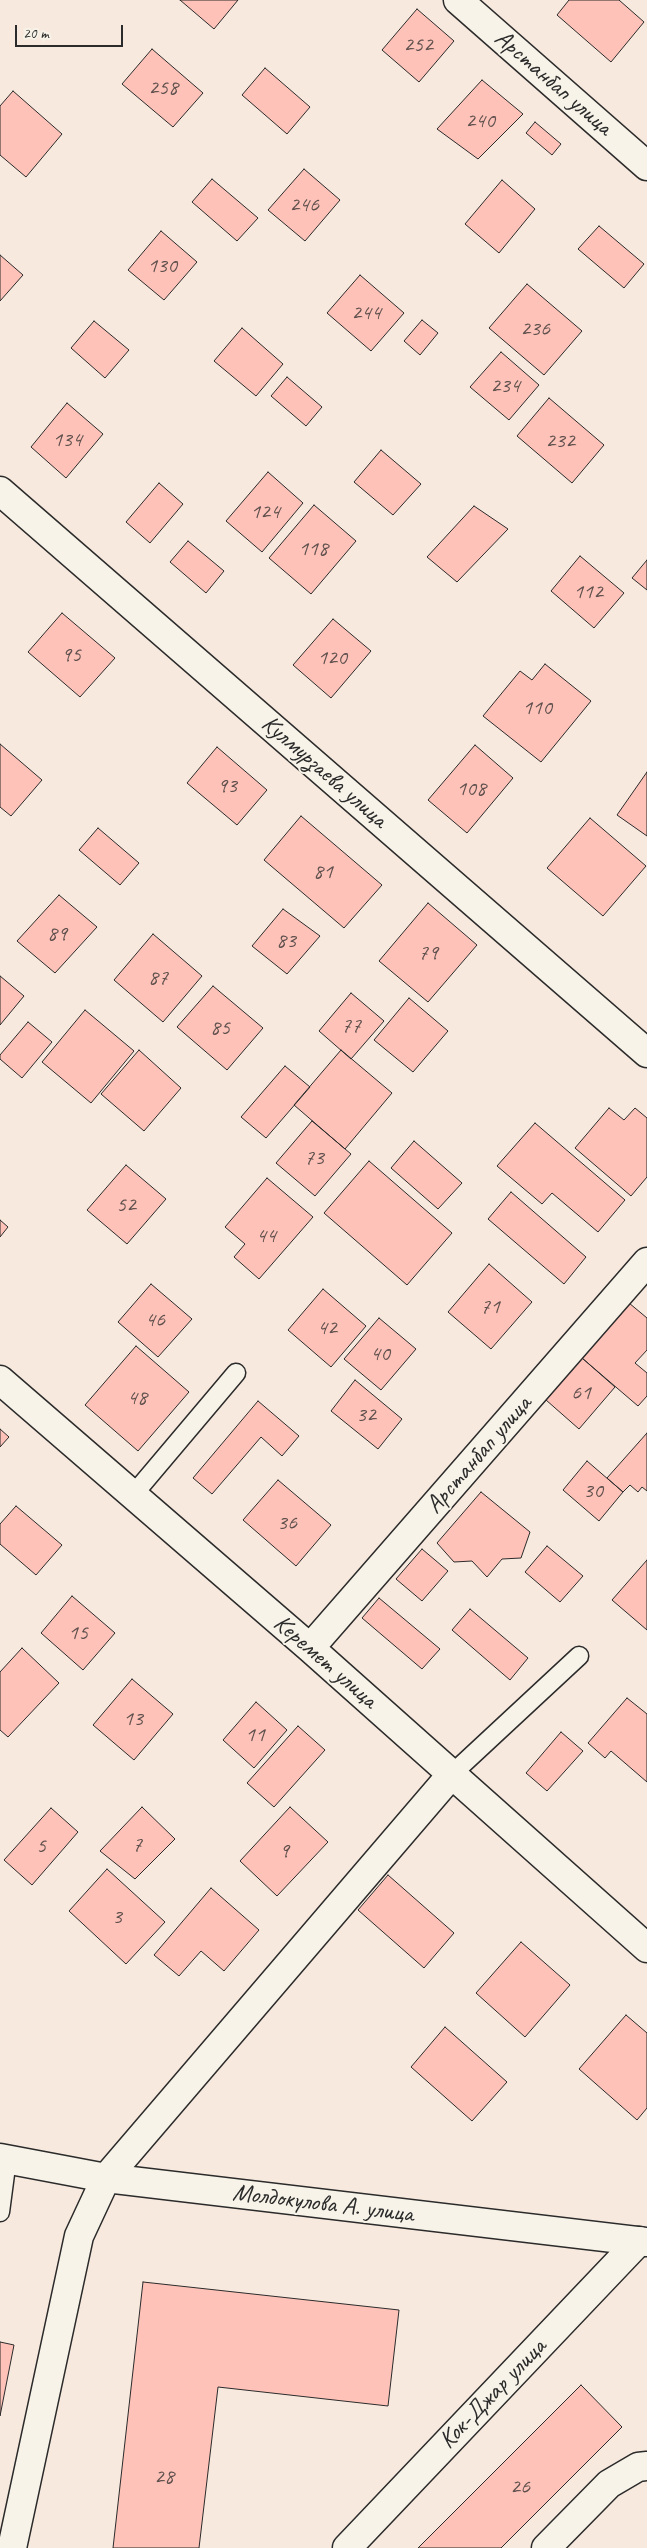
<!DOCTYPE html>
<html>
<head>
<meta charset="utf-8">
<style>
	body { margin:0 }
	#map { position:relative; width:647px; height:2548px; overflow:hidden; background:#f8e9de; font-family:Caveat,sans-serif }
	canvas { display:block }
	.scale { position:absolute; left:15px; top:25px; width:108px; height:22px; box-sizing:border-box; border:2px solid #2b2b2b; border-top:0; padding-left:6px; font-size:15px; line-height:18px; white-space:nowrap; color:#2b2b2b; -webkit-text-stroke:4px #f7f3e8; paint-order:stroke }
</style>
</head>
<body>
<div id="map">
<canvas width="647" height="2548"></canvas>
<div class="scale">20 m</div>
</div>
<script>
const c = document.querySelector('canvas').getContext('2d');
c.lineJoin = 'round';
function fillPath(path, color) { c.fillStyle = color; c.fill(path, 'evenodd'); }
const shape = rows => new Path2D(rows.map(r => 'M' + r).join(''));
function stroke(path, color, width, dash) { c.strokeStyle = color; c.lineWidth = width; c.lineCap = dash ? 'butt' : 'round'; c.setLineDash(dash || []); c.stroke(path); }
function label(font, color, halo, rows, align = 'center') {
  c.font = font + ' Caveat,sans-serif'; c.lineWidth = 4; c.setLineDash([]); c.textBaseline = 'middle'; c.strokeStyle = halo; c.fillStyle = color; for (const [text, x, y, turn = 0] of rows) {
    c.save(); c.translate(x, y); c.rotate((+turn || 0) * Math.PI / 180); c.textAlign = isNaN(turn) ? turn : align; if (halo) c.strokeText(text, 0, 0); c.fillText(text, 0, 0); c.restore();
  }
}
const building = shape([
	[180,0,238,0,214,29,180,0],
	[569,0,619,0,644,22,611,62,557,15,569,0],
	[417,9,454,41,419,82,382,50,417,9],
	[152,49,203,93,173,127,122,84,152,49],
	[265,68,310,107,287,134,242,95,265,68],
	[482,80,523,114,478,159,437,129,482,80],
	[13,91,62,134,26,177,0,155,0,106,13,91],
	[535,122,561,144,552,155,526,133,535,122],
	[304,169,340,200,305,241,268,210,304,169],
	[212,179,258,218,237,241,192,202,212,179],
	[502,180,535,209,499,253,465,224,502,180],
	[599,226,644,264,624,288,578,249,599,226],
	[161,231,197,262,164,300,128,270,161,231],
	[0,255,23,275,0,301,0,255],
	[360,275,404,313,371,351,327,313,360,275],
	[527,284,582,331,544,375,489,328,527,284],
	[422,320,438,333,420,355,404,341,422,320],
	[94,321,129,350,105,378,71,348,94,321],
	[242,328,283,364,256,396,214,361,242,328],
	[501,352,539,385,509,420,470,387,501,352],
	[287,377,322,407,306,426,271,396,287,377],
	[549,398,604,445,572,483,517,436,549,398],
	[67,403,103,434,66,478,31,447,67,403],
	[381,450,421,484,393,515,354,482,381,450],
	[268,472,303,503,262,552,226,521,268,472],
	[159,483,183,504,150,543,126,522,159,483],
	[314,505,356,541,311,594,269,558,314,505],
	[474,506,508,529,457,582,427,557,474,506],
	[188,541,224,571,206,593,170,562,188,541],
	[580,556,624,593,594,628,551,591,580,556],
	[647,560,647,590,632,578,647,560],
	[62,613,115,658,80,697,28,652,62,613],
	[333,619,371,651,331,698,293,665,333,619],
	[545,664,591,701,541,762,483,716,520,671,532,680,545,664],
	[0,744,42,780,11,816,0,807,0,744],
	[475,745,513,778,467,833,428,800,475,745],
	[217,747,267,790,237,825,187,783,217,747],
	[647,772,647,836,617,815,647,772],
	[301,816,382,885,344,928,264,860,301,816],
	[590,818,646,866,603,916,547,868,590,818],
	[98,828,139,863,120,885,79,850,98,828],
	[59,895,97,927,55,973,17,941,59,895],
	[428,903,477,945,428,1002,379,961,428,903],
	[283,909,320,936,287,974,252,946,283,909],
	[153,934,202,976,163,1022,114,980,153,934],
	[0,976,24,996,0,1025,0,976],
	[213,986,263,1028,227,1070,177,1027,213,986],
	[351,993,384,1021,351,1059,319,1031,351,993],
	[409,998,448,1031,413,1072,374,1040,409,998],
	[85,1010,134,1051,91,1103,42,1062,85,1010],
	[28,1022,52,1042,22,1078,0,1059,0,1055,28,1022],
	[139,1050,181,1088,144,1131,101,1094,139,1050],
	[341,1050,392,1093,345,1149,294,1105,341,1050],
	[285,1066,310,1087,266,1138,241,1117,285,1066],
	[609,1108,624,1120,635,1108,647,1118,647,1177,631,1196,575,1148,609,1108],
	[312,1121,351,1154,315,1196,276,1163,312,1121],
	[535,1123,625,1200,598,1232,552,1193,542,1204,497,1166,535,1123],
	[414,1141,462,1183,438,1209,391,1168,414,1141],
	[369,1161,452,1233,407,1285,324,1213,369,1161],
	[126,1165,166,1199,127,1244,87,1210,126,1165],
	[267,1178,313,1217,259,1279,234,1257,245,1244,225,1227,267,1178],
	[511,1192,586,1257,564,1284,488,1219,511,1192],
	[0,1220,8,1227,0,1237,0,1220],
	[489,1264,532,1302,491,1349,448,1312,489,1264],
	[151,1284,192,1319,158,1357,118,1322,151,1284],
	[323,1289,366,1326,331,1367,288,1330,323,1289],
	[629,1303,647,1318,647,1350,635,1363,647,1373,647,1396,638,1406,582,1358,629,1303],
	[379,1318,416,1349,381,1390,344,1359,379,1318],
	[136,1346,189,1392,138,1451,85,1405,136,1346],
	[582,1358,615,1387,579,1429,546,1400,582,1358],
	[355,1380,402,1419,378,1449,331,1411,355,1380],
	[258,1401,299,1436,282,1456,261,1437,212,1494,193,1478,258,1401],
	[0,1429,9,1437,0,1447,0,1429],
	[647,1433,647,1491,642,1487,638,1492,630,1485,623,1492,607,1478,647,1433],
	[587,1461,623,1492,599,1521,563,1490,587,1461],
	[278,1480,331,1525,296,1566,243,1520,278,1480],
	[481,1492,530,1532,521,1558,502,1559,487,1577,472,1561,454,1562,437,1543,481,1492],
	[16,1506,62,1545,36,1575,0,1544,0,1524,16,1506],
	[547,1546,583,1576,560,1602,525,1572,547,1546],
	[422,1549,448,1571,422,1601,396,1579,422,1549],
	[647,1560,647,1630,612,1600,647,1560],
	[72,1596,115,1633,83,1670,41,1633,72,1596],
	[379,1598,440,1649,422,1669,362,1618,379,1598],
	[470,1609,528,1658,510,1680,452,1630,470,1609],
	[22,1648,59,1683,8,1737,0,1730,0,1672,22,1648],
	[132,1679,173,1714,134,1760,93,1725,132,1679],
	[627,1698,647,1714,647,1782,611,1751,605,1758,588,1743,627,1698],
	[256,1702,287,1730,254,1768,223,1740,256,1702],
	[298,1726,325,1750,274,1807,247,1783,298,1726],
	[561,1732,583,1751,547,1791,526,1773,561,1732],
	[142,1807,175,1839,135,1879,100,1851,142,1807],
	[290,1807,328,1842,277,1896,240,1861,290,1807],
	[51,1808,78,1832,32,1885,4,1860,51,1808],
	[107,1869,165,1922,126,1964,69,1911,107,1869],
	[388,1875,454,1933,424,1968,358,1910,388,1875],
	[211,1888,259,1930,224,1971,201,1951,179,1976,154,1955,211,1888],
	[521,1942,570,1985,525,2037,476,1993,521,1942],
	[626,2015,647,2033,647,2108,637,2120,579,2069,626,2015],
	[445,2027,507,2082,472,2121,411,2067,445,2027],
	[143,2282,399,2310,388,2406,218,2387,199,2548,113,2548,143,2282],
	[0,2342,14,2345,0,2416,0,2342],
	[581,2385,622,2427,501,2548,418,2548,581,2385]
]);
const service = shape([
	[133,1495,236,1373],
	[452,1774,579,1656],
	[0,2212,7,2159]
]);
const minor = shape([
	[458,0,647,166],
	[0,491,647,1053],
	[0,1380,310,1648,647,1948],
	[310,1648,647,1262],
	[12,2548,79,2236,106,2178,452,1774],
	[347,2548,639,2241],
	[546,2548,609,2484,638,2467,647,2466]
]);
const tertiary = shape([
	[0,2158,106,2178,647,2242]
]);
const numberNames = [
	["252",418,45],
	["258",163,88],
	["240",480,121],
	["246",304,205],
	["130",162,266],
	["244",366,313],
	["236",535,329],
	["234",505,386],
	["134",67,440],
	["232",560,441],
	["124",265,512],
	["118",313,549],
	["112",588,592],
	["95",71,655],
	["120",332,658],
	["110",537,708],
	["93",227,786],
	["108",471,789],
	["81",323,872],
	["89",57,934],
	["83",286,941],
	["79",428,953],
	["87",158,978],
	["77",351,1026],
	["85",220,1028],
	["73",314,1158],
	["52",126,1205],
	["44",266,1236],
	["71",490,1307],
	["46",155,1320],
	["42",327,1328],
	["40",380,1354],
	["61",581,1393],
	["48",137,1398],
	["32",366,1415],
	["30",593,1491],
	["36",287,1523],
	["15",78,1633],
	["13",133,1719],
	["11",255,1735],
	["7",137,1845],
	["5",41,1846],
	["9",284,1851],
	["3",117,1917],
	["28",164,2477],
	["26",520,2487]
];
const streetNames = [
	["Арстанбап улица",553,83,41],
	["Кулмурзаева улица",324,772,41],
	["Арстанбап улица",479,1455,-49],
	["Керемет улица",325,1662,41],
	["Молдокулова А. улица",323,2204,7],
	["Кок-Джар улица",493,2394,-46]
];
fillPath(building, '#fec2b8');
stroke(building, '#2b2b2b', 1);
stroke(service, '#2b2b2b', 21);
stroke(minor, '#2b2b2b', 31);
stroke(tertiary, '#2b2b2b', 31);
stroke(service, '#f7f3e8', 18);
stroke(minor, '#f7f3e8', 28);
stroke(tertiary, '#f7f3e8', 28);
label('22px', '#60514e', null, numberNames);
label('25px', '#2b2b2b', '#f7f3e8', streetNames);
</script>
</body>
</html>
